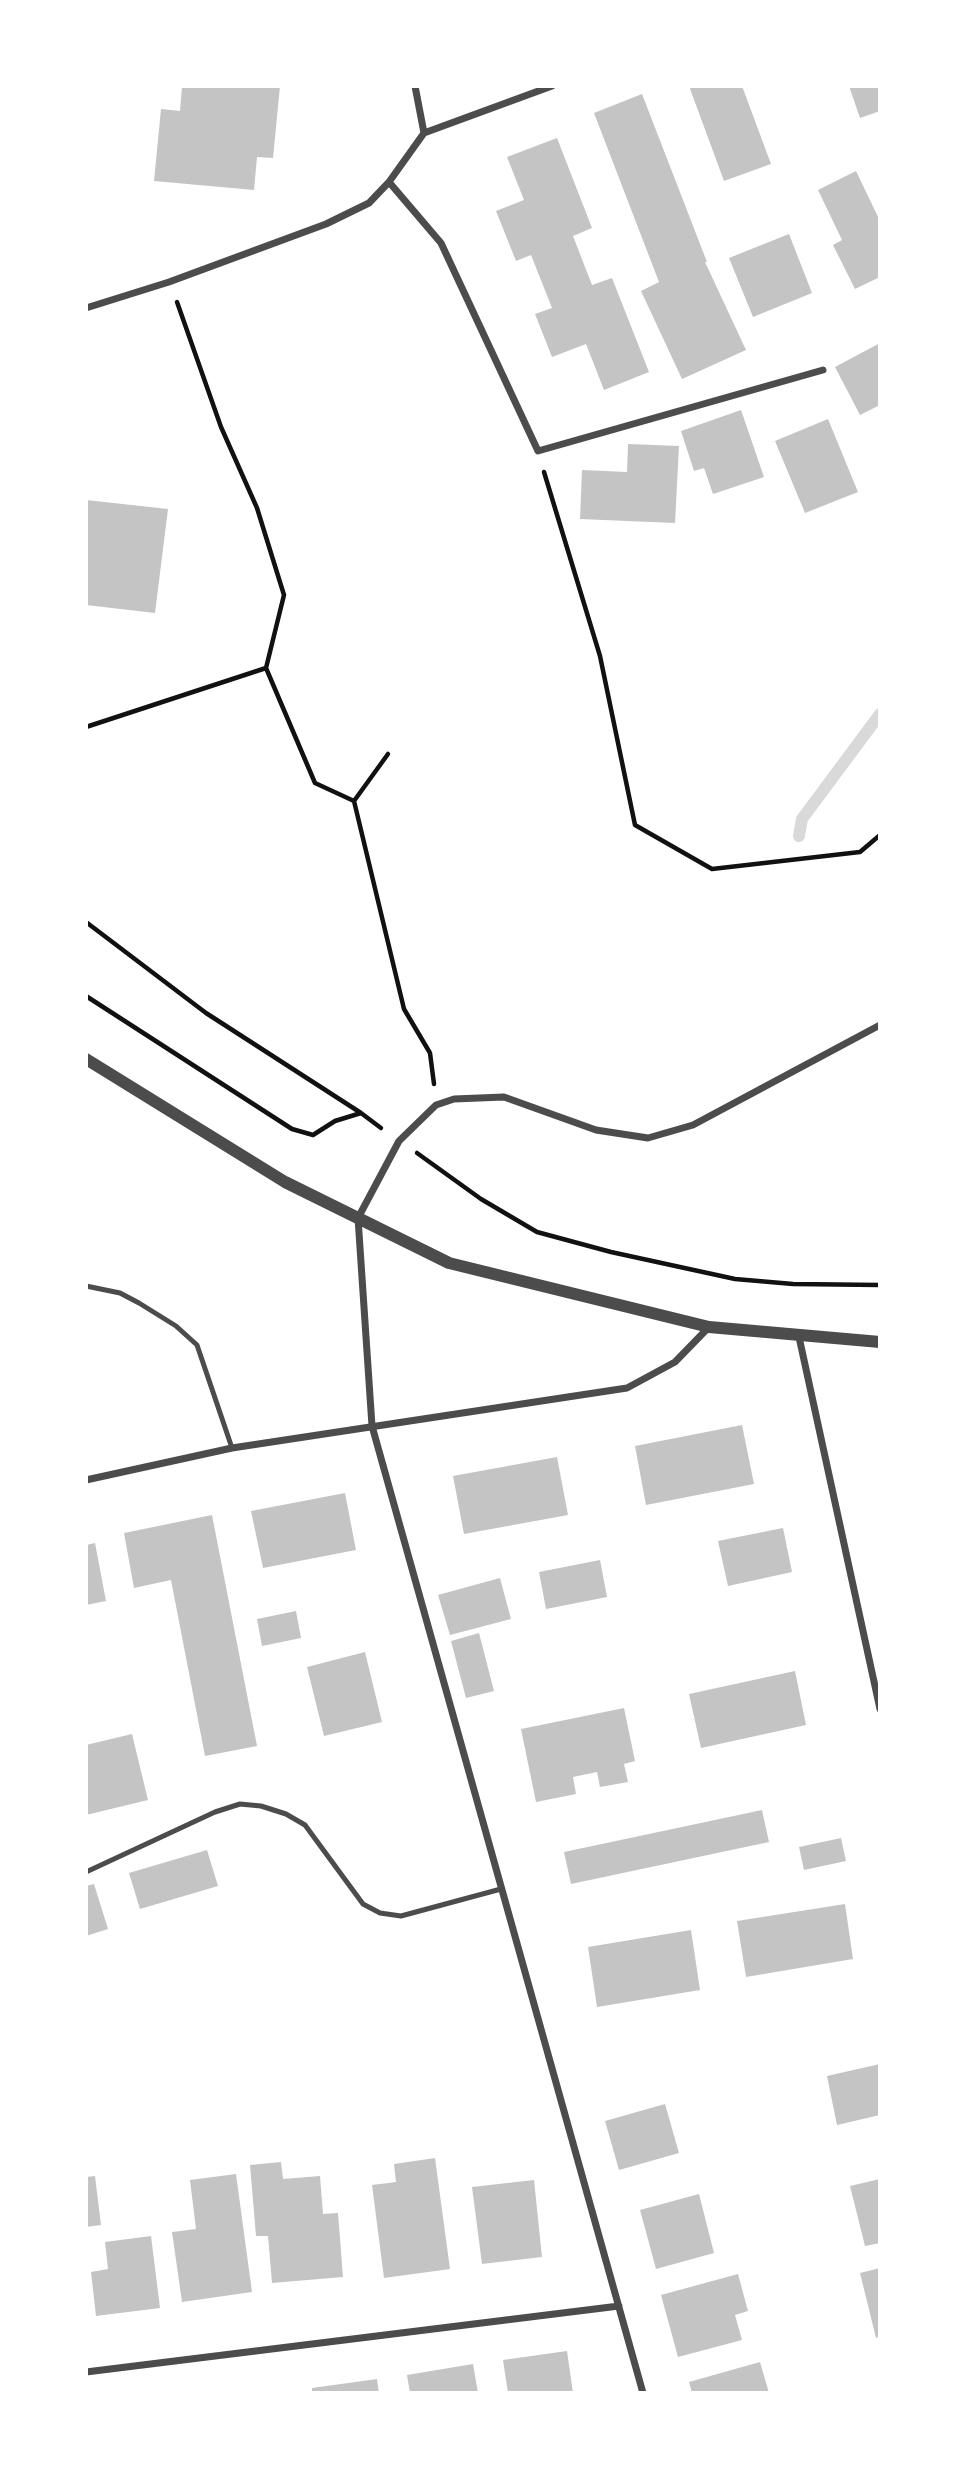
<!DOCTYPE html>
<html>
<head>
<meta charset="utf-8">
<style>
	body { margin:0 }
	#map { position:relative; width:966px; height:2479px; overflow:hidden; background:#fff; font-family:"IBM Plex Sans",sans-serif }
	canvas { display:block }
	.frame { position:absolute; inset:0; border:88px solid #fff; pointer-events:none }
</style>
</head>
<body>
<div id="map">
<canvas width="966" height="2479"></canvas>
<div class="frame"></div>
</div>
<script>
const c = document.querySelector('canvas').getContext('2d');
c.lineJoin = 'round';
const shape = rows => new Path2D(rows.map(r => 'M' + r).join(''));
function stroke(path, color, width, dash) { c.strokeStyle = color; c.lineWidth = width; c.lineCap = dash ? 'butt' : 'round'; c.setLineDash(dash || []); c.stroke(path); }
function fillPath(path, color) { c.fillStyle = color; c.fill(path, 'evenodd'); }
const stream = shape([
	[799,836,802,819,880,714]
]);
const building = shape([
	[182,86,280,86,273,158,257,157,254,190,154,181,161,109,180,111],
	[689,86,742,86,771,164,724,181],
	[849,86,880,86,880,111,860,118],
	[642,94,707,262,705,262,746,350,682,379,641,291,659,282,594,113],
	[557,138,592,228,573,236,592,285,612,278,649,372,604,390,586,344,552,357,535,314,552,308,531,255,516,261,496,211,524,200,507,157],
	[856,171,880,221,880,277,855,289,833,245,842,240,818,190],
	[789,234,812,293,753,317,729,258],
	[880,343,880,405,860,415,835,367],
	[741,410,764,477,713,494,704,468,694,471,681,431],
	[828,419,858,492,805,513,775,441],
	[628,444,679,446,675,523,580,519,582,470,627,472],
	[86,500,168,509,155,613,86,605],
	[742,1425,754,1484,646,1505,635,1446],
	[557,1457,568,1515,464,1534,453,1476],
	[345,1493,356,1550,263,1568,251,1511],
	[212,1515,257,1746,205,1756,171,1580,134,1588,124,1533],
	[783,1528,792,1572,728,1586,718,1541],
	[95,1543,106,1601,86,1605,86,1545],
	[600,1560,607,1597,546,1609,539,1572],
	[500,1578,511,1619,450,1635,438,1595],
	[296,1611,301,1638,262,1646,257,1619],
	[479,1633,494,1691,466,1698,451,1641],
	[365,1652,382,1722,324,1736,307,1667],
	[795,1671,806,1725,701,1748,689,1694],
	[624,1708,635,1761,624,1764,628,1782,600,1787,597,1772,573,1777,576,1794,536,1802,521,1729],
	[132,1734,148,1800,86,1815,86,1745],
	[762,1810,769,1842,571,1884,564,1852],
	[841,1838,846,1861,804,1870,799,1847],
	[207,1850,218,1886,140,1909,129,1873],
	[94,1884,108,1929,86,1936,86,1886],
	[845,1904,853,1959,746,1977,737,1921],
	[691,1930,700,1990,597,2007,588,1947],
	[880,2064,880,2115,837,2125,827,2076],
	[665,2104,679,2153,619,2170,605,2121],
	[435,2158,450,2269,384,2278,372,2185,396,2182,394,2164],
	[281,2162,283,2179,320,2176,323,2214,338,2213,343,2277,272,2283,268,2236,256,2236,250,2165],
	[236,2174,252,2292,182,2302,172,2232,196,2229,190,2180],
	[95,2176,101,2225,86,2227,86,2177],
	[880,2179,880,2243,865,2246,850,2186],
	[534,2180,542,2257,482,2264,472,2187],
	[699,2194,714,2253,656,2269,640,2210],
	[151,2236,160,2308,96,2316,91,2272,108,2269,105,2242],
	[880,2268,880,2336,876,2338,860,2273],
	[738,2274,748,2311,735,2315,742,2340,678,2357,661,2295],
	[567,2351,573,2393,508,2393,503,2360],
	[760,2362,769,2393,692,2393,689,2382],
	[473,2364,478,2393,410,2393,407,2375],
	[377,2379,379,2393,312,2393,312,2388]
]);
const path = shape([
	[177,302,221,427,257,508,284,595,266,668,315,783,354,801],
	[544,472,600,656,635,825,712,869,860,852,880,835],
	[86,727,266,668],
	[388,754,354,801,404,1009,430,1053,434,1084],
	[86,922,206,1013,361,1113],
	[86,996,292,1129,313,1135,335,1121,361,1113,381,1128],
	[417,1153,481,1199,537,1232,611,1252,735,1279,793,1284,880,1285]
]);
const service = shape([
	[86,1286,120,1293,139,1303,176,1326,197,1345,232,1448],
	[86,1872,215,1812,240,1804,261,1806,286,1814,305,1825,363,1904,380,1913,401,1916,501,1889]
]);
const minor = shape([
	[424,133,552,86],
	[389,182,441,243,538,451,823,370],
	[86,308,169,282,326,224,369,203,389,182,424,133,415,86],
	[799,1337,880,1709],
	[86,1480,232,1448,627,1388,675,1362,709,1327],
	[86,2372,619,2306],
	[643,2393,372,1426,358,1218,399,1141,436,1105,454,1099,504,1097,596,1130,648,1138,693,1125,880,1025]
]);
const tertiary = shape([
	[86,1059,285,1182,449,1263,709,1327,880,1342]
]);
stroke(stream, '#d9d9d9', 12);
fillPath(building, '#c4c4c4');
stroke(path, '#111', 4.5);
stroke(service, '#4c4c4c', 5);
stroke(minor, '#4c4c4c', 7);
stroke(tertiary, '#4c4c4c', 12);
</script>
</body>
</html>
